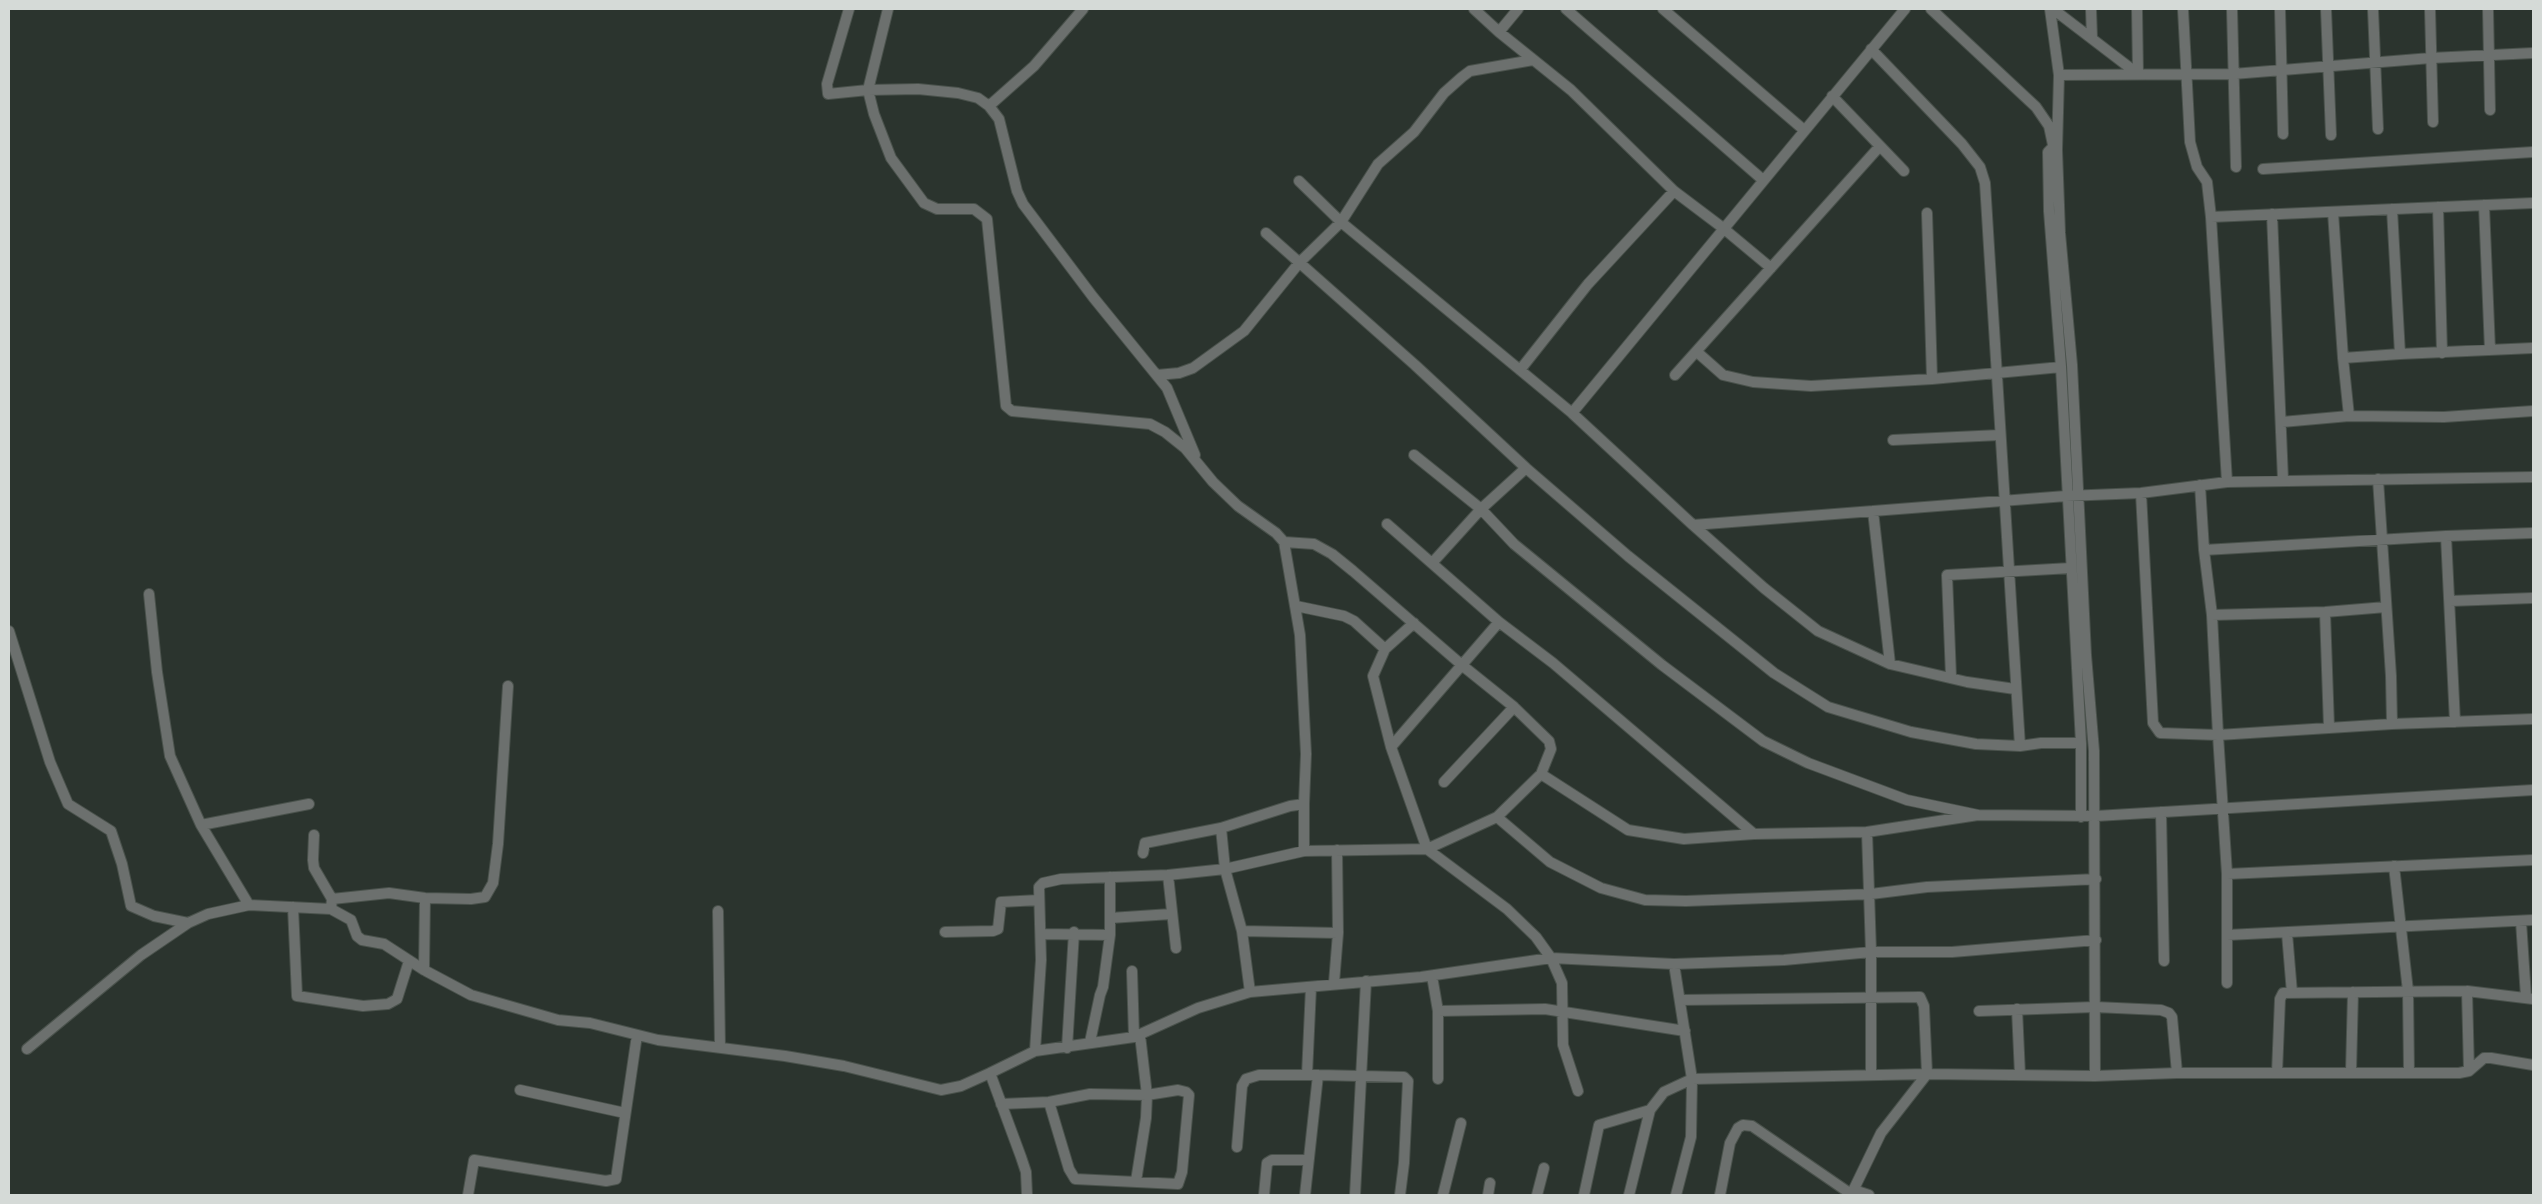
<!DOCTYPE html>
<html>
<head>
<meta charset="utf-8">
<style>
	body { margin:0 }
	#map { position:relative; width:2542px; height:1204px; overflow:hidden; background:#2b342e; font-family:"Fira Sans Condensed",sans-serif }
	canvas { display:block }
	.frame { position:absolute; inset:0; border:10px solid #d5dad7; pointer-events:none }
</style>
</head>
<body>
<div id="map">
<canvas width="2542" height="1204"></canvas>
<div class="frame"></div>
</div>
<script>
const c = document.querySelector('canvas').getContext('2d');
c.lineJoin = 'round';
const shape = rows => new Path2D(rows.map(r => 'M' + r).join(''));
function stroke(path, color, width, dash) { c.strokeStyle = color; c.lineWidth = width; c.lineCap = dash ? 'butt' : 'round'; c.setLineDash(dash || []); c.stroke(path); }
const minor = shape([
	[849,9,827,84,828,94,868,90,874,114,891,158,924,203,937,209,974,209,987,219,1006,406,1012,411,1150,424,1165,432,1185,448,1213,482,1238,506,1276,533,1284,542,1300,635,1306,754,1304,804],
	[888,9,868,90,918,89,958,93,978,98,989,106,999,119,1017,191,1023,204,1093,297,1167,388,1195,455],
	[1474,9,1499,32,1571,90,1674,191,1723,228,1771,268],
	[1566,9,1763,180],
	[1663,9,1804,130],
	[1931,9,2036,107,2049,126,2053,145],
	[2050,9,2059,75,2057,150,2060,233,2072,365,2086,655,2094,751,2095,1076],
	[2053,9,2138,74],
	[2091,9,2092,38],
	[2137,9,2138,74],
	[2183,9,2190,142,2197,167,2207,182,2211,217,2227,482],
	[2232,9,2236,167],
	[2280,9,2283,134],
	[2326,9,2331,135],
	[2373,9,2378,129],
	[2430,9,2433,122],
	[2488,9,2490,110],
	[1499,32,1518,9],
	[1871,49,1962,144,1980,167,1985,183,2020,746],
	[2059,75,2233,74,2431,58,2533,53],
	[1832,96,1904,171],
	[989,106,1034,66,1083,9],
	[2057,150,2051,149,2048,152,2049,211,2061,367,2081,743,2081,817],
	[2263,169,2533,152],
	[1299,181,1341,222,1572,413,1693,525,2066,496,2141,493,2227,482,2533,477],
	[2484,205,2490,350],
	[2438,207,2442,353],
	[2333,212,2343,358],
	[1927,213,1932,379],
	[2272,214,2283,480],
	[2211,217,2533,203],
	[1266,233,1415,365,1526,468],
	[1697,352,1723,375,1753,382,1811,386,1932,379,2061,367],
	[2400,354,2533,348],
	[1520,370,1588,284,1674,191],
	[1157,375,1179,373,1193,368,1244,331,1299,263,1341,222,1378,164,1414,132,1444,93,1462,77,1470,71,1533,60],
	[1675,375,1880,146],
	[1572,413,1905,9],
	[2349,416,2343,358,2400,354,2392,209],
	[2282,422,2349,416,2444,417,2533,411],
	[1893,440,2000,435],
	[1414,455,1481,509,1433,562],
	[2378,479,2391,676,2392,724],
	[2200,485,2204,550,2212,615,2218,735,2392,724,2533,719],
	[2141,493,2153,723,2160,733,2218,735,2227,874,2227,983],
	[1873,511,1890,664],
	[1387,524,1499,622,1553,663,1754,834],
	[1693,525,1764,588,1818,631,1890,664,1967,682,2015,689],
	[1284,542,1314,544,1332,554,1353,571,1463,666,1514,707,1549,741,1551,749,1541,774,1628,830,1684,839,1754,834,1867,832],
	[2204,550,2446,536],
	[2450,601,2533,598],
	[1296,606,1344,616,1354,621,1385,649],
	[2325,612,2329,727],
	[2212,615,2325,612,2386,607],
	[1414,623,1385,649,1373,676,1391,747,1427,849,1497,817,1541,774],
	[9,631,50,762,68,804,111,831,122,864,131,906,154,916,188,923,208,914,249,905,201,825,170,756,157,672,149,594],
	[1951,677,1947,575,2071,568],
	[2455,722,2446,536,2533,533],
	[1391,747,1499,622],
	[1444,782,1514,707],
	[2161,812,2164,961],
	[1978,815,1907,800,1808,763,1763,741,1662,665,1514,544,1481,509,1526,468,1628,556,1774,673,1828,707,1911,732,1976,744,2020,746,2041,743,2081,743],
	[1497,817,1550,862,1601,888,1645,900,1686,901,1871,894,1927,887,2096,879],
	[201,825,309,804],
	[314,835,313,860,314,868,332,899],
	[1143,853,1145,843,1221,828],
	[2394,866,2408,991,2409,1073],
	[2227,874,2533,860],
	[1168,875,1176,948],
	[249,905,331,909,351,920,357,936,362,940,384,944,424,970,471,995,558,1020,590,1023,658,1040,785,1056,844,1066,941,1090,961,1086,990,1073],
	[293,907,297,996,363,1006,388,1004,397,999,409,961],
	[331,909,332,899,389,893,425,898,471,899,485,897,493,883,498,844,508,686],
	[718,911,720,1048],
	[1110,918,1171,914],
	[2521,921,2526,997],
	[1242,931,1338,933],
	[945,932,993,931,998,929,1001,902,1039,900],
	[2287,933,2292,993],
	[1041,934,1110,935],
	[2227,935,2533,920],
	[1674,964,1784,960,1871,952,1867,832,1978,815,2096,816,2533,790],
	[424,970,425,898],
	[1132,971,1134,1037],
	[1432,976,1438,1011,1438,1079],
	[1334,983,1338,933,1337,850],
	[2467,991,2469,1071],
	[1250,992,1242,931,1225,869,1304,851,1427,849,1507,909,1536,937,1551,958,1562,983,1563,1045,1578,1091],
	[1680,1000,1920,997,1924,1006,1927,1074,1881,1133,1851,1195],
	[2017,1009,2020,1075],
	[1438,1011,1545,1009,1685,1031],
	[1979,1011,2095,1007,2161,1010,2169,1013,2172,1017,2177,1073],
	[1090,1042,1100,995,1103,987,1110,935,1110,877],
	[1067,1048,1074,932],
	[27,1049,141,955,188,923],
	[1035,1051,1041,960,1039,887,1043,883,1061,879,1168,875,1225,869,1221,828,1290,806,1304,804,1304,851],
	[2351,1072,2353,992],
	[2277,1073,2280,999,2283,993,2467,991,2533,999],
	[1871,1074,1871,952,1952,952,2096,940],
	[1318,1075,1404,1077,1408,1081,1404,1163,1400,1195],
	[520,1090,625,1113],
	[1001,1104,1049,1102,1090,1094,1147,1095,1178,1090,1186,1092,1189,1095,1182,1172,1178,1184,1075,1179,1069,1169,1049,1102],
	[1237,1147,1242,1086,1246,1079,1259,1075,1307,1075],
	[1136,1181,1146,1118,1147,1095,1140,1035],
	[1854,1190,1869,1195],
	[468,1195,474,1160,606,1181,616,1179,637,1035],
	[1027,1195,1026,1172,1021,1157,990,1073,1035,1051,1134,1037,1198,1008,1250,992,1421,977,1551,958,1674,964,1692,1079,1927,1074,2095,1076,2177,1073,2459,1073,2469,1071,2484,1058,2491,1058,2533,1065],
	[1264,1195,1267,1163,1272,1160,1308,1160],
	[1305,1195,1318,1075,1307,1075,1311,987],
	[1355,1195,1366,981],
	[1443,1195,1461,1123],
	[1488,1195,1490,1183],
	[1537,1195,1544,1168],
	[1584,1195,1599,1125,1650,1110],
	[1629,1195,1650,1110,1664,1092,1692,1079,1691,1137,1676,1195],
	[1720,1195,1730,1143,1738,1128,1743,1125,1752,1126,1851,1194]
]);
stroke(minor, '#4a524c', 12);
stroke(minor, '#6c706e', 10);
</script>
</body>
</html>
